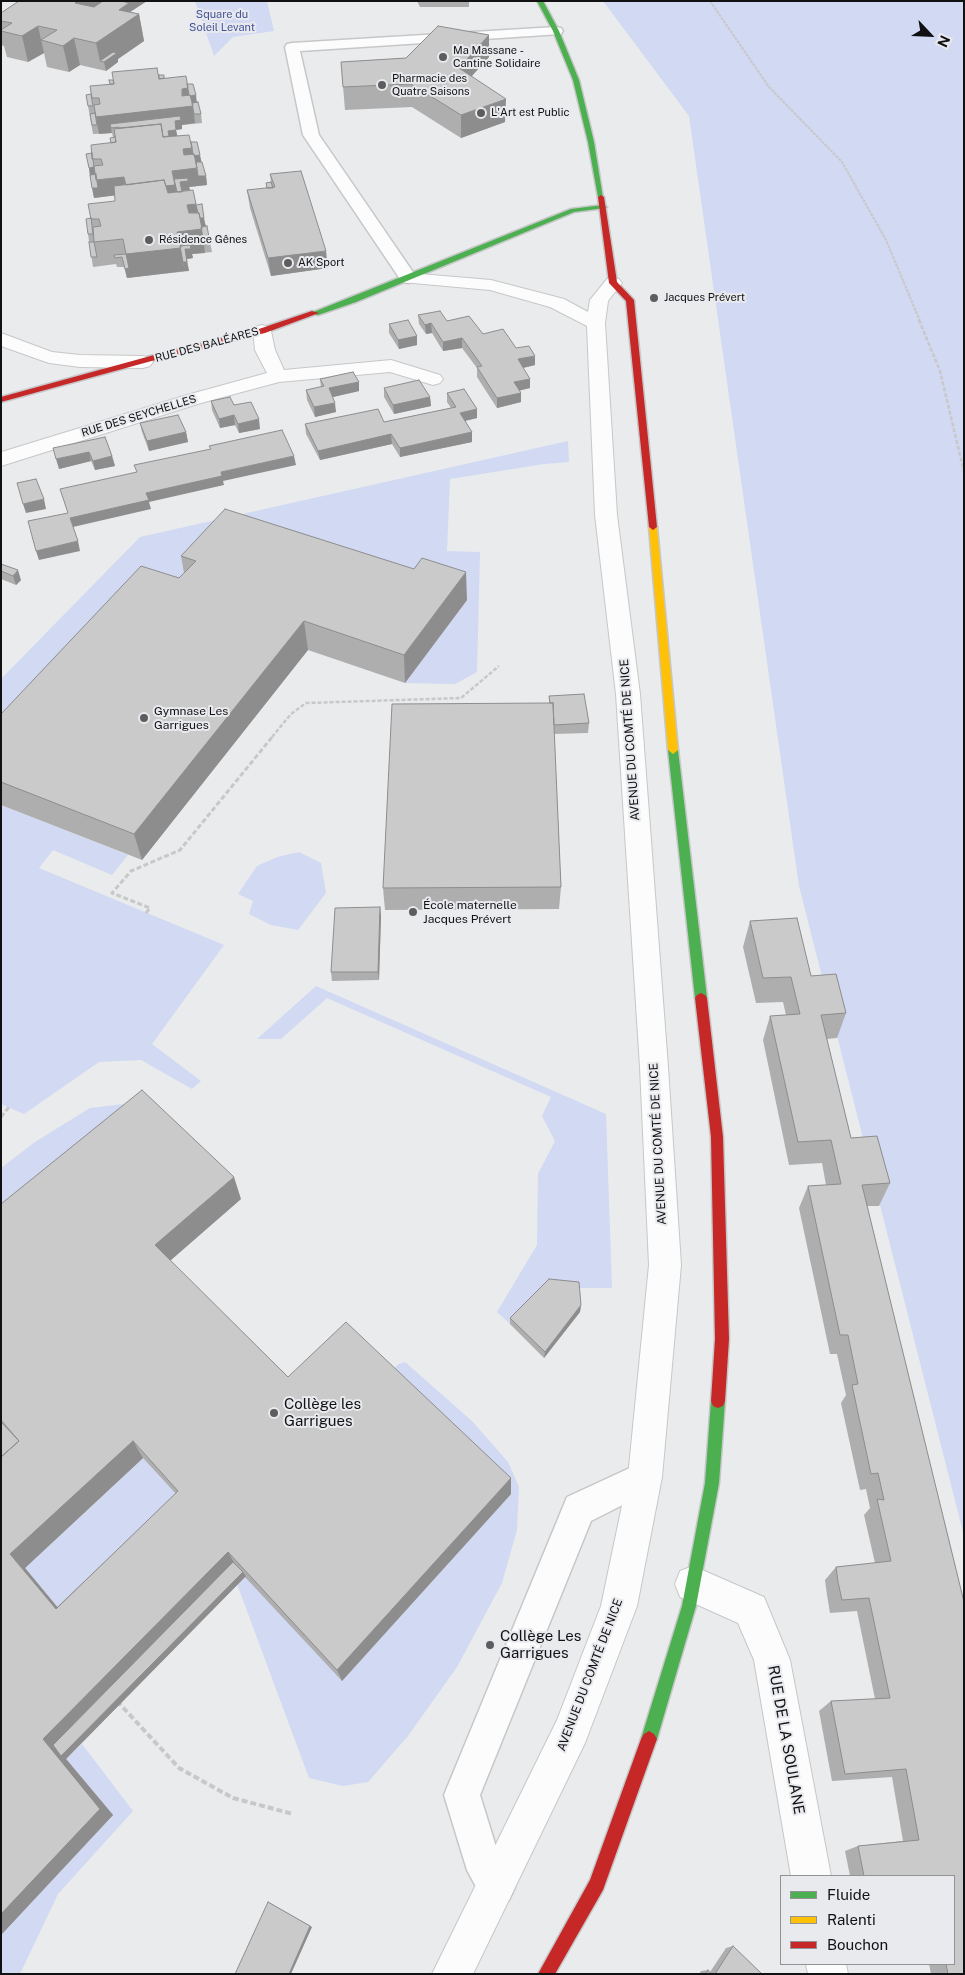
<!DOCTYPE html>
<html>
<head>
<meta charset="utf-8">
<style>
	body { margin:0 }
	#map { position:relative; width:965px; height:1975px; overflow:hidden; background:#eaebed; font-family:"Public Sans",sans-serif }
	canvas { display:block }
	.frame { position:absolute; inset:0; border:2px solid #111113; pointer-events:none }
	.legend { position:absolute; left:780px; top:1875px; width:175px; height:90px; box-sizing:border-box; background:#e9eaee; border:1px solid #939396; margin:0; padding:6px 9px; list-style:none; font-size:15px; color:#111113 }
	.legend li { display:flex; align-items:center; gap:10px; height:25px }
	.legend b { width:25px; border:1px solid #939396 }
	.north { position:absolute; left:905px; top:10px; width:50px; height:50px; -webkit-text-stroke:4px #e9eaee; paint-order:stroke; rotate:115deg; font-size:14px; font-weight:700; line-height:20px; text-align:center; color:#111113 }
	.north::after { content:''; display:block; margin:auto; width:18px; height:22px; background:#111113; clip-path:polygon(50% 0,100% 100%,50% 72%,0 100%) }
</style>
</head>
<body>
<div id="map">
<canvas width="965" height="1975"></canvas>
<div class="frame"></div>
<ul class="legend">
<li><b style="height:6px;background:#4caf50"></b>Fluide</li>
<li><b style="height:6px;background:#ffc107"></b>Ralenti</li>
<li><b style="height:6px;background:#c62828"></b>Bouchon</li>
</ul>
<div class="north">N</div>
</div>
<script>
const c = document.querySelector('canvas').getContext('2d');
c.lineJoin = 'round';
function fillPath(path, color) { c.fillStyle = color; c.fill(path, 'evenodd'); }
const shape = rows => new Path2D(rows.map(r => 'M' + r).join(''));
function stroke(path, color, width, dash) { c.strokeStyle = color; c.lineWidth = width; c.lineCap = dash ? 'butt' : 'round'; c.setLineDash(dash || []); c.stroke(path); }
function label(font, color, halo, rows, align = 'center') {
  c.font = font + ' "Public Sans",sans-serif'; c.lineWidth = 4; c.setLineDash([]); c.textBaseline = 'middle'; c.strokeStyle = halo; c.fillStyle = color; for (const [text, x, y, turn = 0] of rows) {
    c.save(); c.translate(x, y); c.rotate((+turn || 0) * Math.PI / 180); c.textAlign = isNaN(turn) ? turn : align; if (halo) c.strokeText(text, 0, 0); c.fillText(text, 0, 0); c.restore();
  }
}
const green = shape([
	[195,1,267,1,274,31,233,37,214,56],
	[603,1,964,1,964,1536,799,886,689,116],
	[568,441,569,462,544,464,450,479,447,551,480,552,477,672,455,684,405,683,466,601,365,567,1,753,1,679,140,537],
	[1,805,128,855,112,875,53,850,39,868,224,945,152,1044,201,1081,192,1089,141,1060,99,1062,24,1114,1,1104],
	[299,852,321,863,326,893,298,930,271,925,249,914,253,901,238,894,257,866,277,857],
	[316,986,606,1114,612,1288,578,1288,549,1286,510,1324,497,1312,537,1245,538,1174,555,1141,542,1116,551,1097,327,998,281,1039,257,1039],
	[124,1104,139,1106,1,1236,1,1168,35,1142,90,1108],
	[405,1362,472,1421,508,1462,519,1487,517,1530,502,1583,457,1667,408,1736,368,1782,343,1786,309,1778,237,1584,246,1576,342,1681,510,1494,386,1375,399,1364],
	[143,1458,188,1507,69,1621,25,1568],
	[82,1744,133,1811,58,1894,20,1974,1,1974,1,1935,66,1759]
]);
const pathFar3 = shape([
	[710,1,769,87,842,162,886,240,920,321]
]);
const pathFar2 = shape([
	[919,320,940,371,964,472],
	[272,737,291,714,306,703,461,698,499,666]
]);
const pathFar1 = shape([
	[146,913,150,908,112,893,131,871,180,850,273,736],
	[1,1117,9,1107]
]);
const path = shape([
	[117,1701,179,1768,233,1798,293,1814]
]);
const lane = shape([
	[556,27,561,28,563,31,561,34,300,51,319,135,417,278,414,282,408,283,402,282,303,135,285,47,287,44,292,43,556,27],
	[645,1461,656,1466,661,1477,656,1488,591,1521,480,1795,497,1850,515,1887,509,1900,496,1906,483,1900,467,1870,444,1795,567,1497,645,1461]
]);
const street = shape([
	[408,273,491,280,564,299,588,312,590,300,607,279,613,278,619,279,622,283,608,301,605,323,617,515,640,694,668,1067,681,1265,662,1477,637,1606,585,1743,473,1974,432,1974,557,1720,601,1606,628,1477,649,1265,640,1067,616,694,595,515,587,326,550,307,490,290,402,282,399,278,402,274,408,273],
	[262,325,269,327,271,331,275,350,284,370,391,360,440,375,443,379,440,383,433,385,390,372,279,382,201,403,1,466,1,452,5,451,187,395,267,373,255,350,253,331,255,327,262,325],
	[1,333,52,352,80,355,143,356,150,358,153,362,150,366,143,368,80,367,49,363,1,346,1,333],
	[693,1566,764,1597,790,1660,831,1876,791,1876,754,1660,738,1623,680,1597,675,1584,680,1571,693,1566],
	[806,1964,846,1964,848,1974,808,1974,806,1964]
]);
const fast = shape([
	[537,1,543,1,559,31,579,80,594,142,603,198,598,197,588,142,573,80,553,31,537,1],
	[603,205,607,207,605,208,574,212,356,302,318,315,311,313,571,209,603,205],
	[673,746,678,750,707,998,705,1001,701,1003,697,1001,695,998,668,750,673,746],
	[718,1394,723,1396,725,1401,719,1483,696,1606,657,1739,654,1744,649,1747,644,1744,641,1739,682,1606,705,1483,711,1401,713,1396,718,1394]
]);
const slow = shape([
	[653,524,657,527,678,750,673,754,668,750,649,527,653,524]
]);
const jam = shape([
	[601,195,604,197,617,282,634,300,657,527,653,530,649,527,626,301,609,283,598,197,601,195],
	[312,311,319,313,265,333,170,356,1,402,1,397,165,352,259,329,312,311],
	[701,993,705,995,707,998,723,1137,729,1339,725,1401,723,1406,718,1408,713,1406,711,1401,715,1339,711,1137,695,998,697,995,701,993],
	[649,1731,654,1734,657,1739,603,1890,555,1974,538,1974,590,1880,641,1739,644,1734,649,1731]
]);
const wall = shape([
	[19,1,147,1,130,12,139,14,144,41,118,59,118,62,106,71,80,65,69,72,47,67,44,53,28,62,7,57,4,46,1,45,1,13],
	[417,1,469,1,469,7,420,7],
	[489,35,489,57,472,76,505,122,461,138,412,107,345,110,341,62,406,58],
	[159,75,164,78,187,84,197,102,201,114,202,123,182,125,182,129,176,130,177,136,191,142,201,162,206,176,207,185,189,187,190,190,182,191,196,205,206,226,210,243,212,252,192,254,193,258,187,259,189,271,127,278,124,267,117,267,116,264,93,267,88,234,91,218,115,201,115,195,94,198,89,168,92,153,111,143,115,137,113,137,112,133,93,134,88,106,91,94,110,84],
	[270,174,328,268,271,276,250,208,247,190,267,188,266,183,271,182],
	[418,315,447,321,483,334,516,348,535,365,523,368,530,388,520,390,521,402,497,408,477,377,477,368,462,348,443,351,432,333,426,334,419,324],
	[389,324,417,345,399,349,389,333],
	[320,379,359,382,359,391,332,397,336,412,315,417,307,400,306,390,321,387],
	[384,388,430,397,431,406,394,414,384,397],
	[447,393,477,409,477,418,465,421,472,442,400,457,392,444,320,460,306,434,305,424,384,422,451,408,447,402],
	[211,401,234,405,260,429,239,433,235,425,220,428,212,410],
	[140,423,186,432,188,442,149,451,142,432],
	[105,437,112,456,115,466,95,470,91,461,59,469],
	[181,556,467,600,405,683,308,650,142,860,1,805,1,714,179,578,184,573],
	[1,564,21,580,16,585,1,579],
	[549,696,589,723,588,733,554,734,561,887,559,909,385,910,383,888,549,703],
	[380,907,381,916,379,980,332,981,331,972],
	[797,918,811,976,836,974,846,1013,837,1038,827,1039,851,1138,877,1136,890,1183,879,1206,867,1206,964,1602,964,1974,931,1974,929,1964,954,1964,954,1876,850,1876,845,1851,858,1846,903,1841,892,1777,832,1781,819,1711,831,1701,875,1699,857,1611,830,1613,827,1595,825,1580,836,1567,875,1563,864,1515,870,1508,866,1489,860,1490,841,1403,846,1395,837,1354,830,1354,799,1208,808,1186,826,1185,822,1163,789,1165,763,1040,770,1016,786,1015,783,1002,756,1003,743,947,750,921],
	[241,1199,170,1261,288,1377,511,1478,511,1494,342,1681,245,1577,66,1759,113,1815,1,1935,19,1441,1,1421,1,1204],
	[143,1458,176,1494,57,1607,25,1568],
	[581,1305,580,1312,544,1358,510,1324,510,1318],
	[733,1946,762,1974,699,1974,701,1971,708,1970,710,1972,726,1948]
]);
const shadedWall = shape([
	[77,1,110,1,89,23,75,3],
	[128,1,147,1,130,12,132,19,139,14,144,41,118,59,118,62,106,71,104,62,100,61,96,43,119,10,129,3],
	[38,26,44,53,28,62,22,36],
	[489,35,489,57,459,90,459,68],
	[74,38,80,65,69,72,63,46],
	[188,88,196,95,197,104,193,106,195,123,182,125,182,129,176,130,178,139,119,127,110,124,112,133,99,134,96,117,182,89],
	[506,99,505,122,461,138,461,115],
	[192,148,200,155,202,164,186,166,183,149],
	[94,167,96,176,90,177,89,168],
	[197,168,206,176,207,185,189,187,190,190,181,191,184,202,127,191,172,171],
	[124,177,127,194,94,198,92,188,96,180],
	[196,204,200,227,191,229,187,205],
	[199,218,204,218,206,227,200,227],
	[202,229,205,253,192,254,193,258,187,259,182,255,185,271,127,278,125,269,126,254,177,232],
	[326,251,328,268,271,276,268,258],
	[183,262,187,262,189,271,185,271],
	[431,323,432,333,426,334,425,325],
	[417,336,417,345,399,349,398,340],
	[462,338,462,348,443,351,443,342],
	[535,356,535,365,518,369,518,359],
	[530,379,530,388,514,392,514,382],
	[359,382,359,391,329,398,329,388],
	[521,393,521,402,497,408,497,398],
	[430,397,431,406,394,414,393,405],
	[335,403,336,412,315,417,314,407],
	[477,409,477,418,460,422,460,413],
	[234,415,235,425,220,428,219,419],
	[259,419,260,429,239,433,238,424],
	[186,432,188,442,149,451,147,441],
	[472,432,472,442,400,457,400,448],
	[391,434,392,444,320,460,318,451],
	[89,452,91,461,59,469,56,459],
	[112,456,115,466,95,470,93,461],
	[294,456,296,465,223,481,224,485,149,502,151,509,73,527,70,518,146,493,221,472],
	[44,499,46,509,26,513,23,504],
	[78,541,80,551,39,560,36,551],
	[18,570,21,580,16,585,13,576],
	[466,572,467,600,405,683,404,655],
	[304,621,308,650,142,860,134,834],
	[380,907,381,916,379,980,378,972],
	[234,1177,241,1199,164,1266,155,1245],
	[581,1305,580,1312,544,1358,545,1352],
	[133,1441,143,1458,25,1568,69,1621,56,1609,10,1554],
	[511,1478,511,1494,342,1681,337,1670],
	[228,1552,236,1566,243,1572,246,1576,66,1759,113,1815,1,1935,1,1914,43,1739],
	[268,1902,312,1927,291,1974,289,1974]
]);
const building = shape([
	[19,1,77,1,75,3,94,7,103,1,121,1,129,3,119,10,139,14,96,43,74,38,63,46,41,40,57,30,38,26,22,36,1,31,1,30,12,23,1,21,1,13,19,1],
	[438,26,489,35,459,68,506,99,461,115,411,84,343,87,341,62,406,58,438,26],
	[113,52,117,53,104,62,100,61,113,52],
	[157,68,159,79,186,76,188,88,182,89,182,96,190,95,193,106,96,117,94,105,100,104,99,98,92,98,90,86,114,84,112,72,157,68],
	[159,75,164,75,164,78,159,79,159,75],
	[109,80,113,80,114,84,110,84,109,80],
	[187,84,193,84,196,95,191,96,190,95,189,95,187,84],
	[91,94,93,106,88,106,86,95,91,94],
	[198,102,201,114,194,114,192,103,198,102],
	[95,113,97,125,92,125,90,114,95,113],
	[180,116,181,120,175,121,176,130,168,131,169,136,163,137,161,124,119,128,119,127,111,128,110,124,180,116],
	[161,124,163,137,189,135,192,148,183,149,184,155,194,154,197,168,172,171,175,185,166,186,164,180,126,185,124,177,96,180,94,166,103,165,101,159,92,159,91,145,116,142,114,129,161,124],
	[115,137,116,142,111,143,110,138,115,137],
	[191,142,197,142,200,155,194,156,194,154,193,154,191,142],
	[92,153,94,167,89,168,86,154,92,153],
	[196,162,202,162,206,176,198,176,196,162],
	[301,171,326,251,268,258,247,190,275,187,270,174,301,171],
	[96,174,98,188,92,188,90,175,96,174],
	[188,178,188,181,180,182,182,192,177,192,174,179,188,178],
	[164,180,168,193,193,190,196,204,187,205,189,213,199,213,202,229,177,232,181,248,126,254,123,239,94,242,93,227,101,226,99,219,91,219,88,204,115,201,114,186,164,180],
	[271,182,273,188,267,188,266,183,271,182],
	[202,204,204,218,200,218,199,213,198,213,196,205,202,204],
	[91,218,93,234,88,234,86,219,91,218],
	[207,226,210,243,204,243,201,227,207,226],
	[89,242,94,242,97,257,91,257,89,242],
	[190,245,191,249,185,249,187,262,183,262,180,246,190,245],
	[126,254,129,268,125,269,122,257,115,258,114,255,126,254],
	[440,311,447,321,469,316,483,334,503,329,516,348,529,346,535,356,518,359,530,379,514,382,521,393,497,398,477,367,482,366,462,338,443,342,431,323,425,325,418,315,440,311],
	[408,320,417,336,398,340,389,324,408,320],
	[353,372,359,382,329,388,335,403,314,407,306,390,324,386,320,379,353,372],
	[419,380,430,397,393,405,384,388,419,380],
	[464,389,477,409,460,413,472,432,400,448,391,434,318,451,305,424,378,409,384,422,456,407,447,393,464,389],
	[230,397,234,405,251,402,259,419,238,424,234,415,219,419,211,401,230,397],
	[178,415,186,432,147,441,140,423,178,415],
	[282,430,294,456,221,472,222,476,146,493,149,500,70,518,78,541,36,551,28,521,68,513,60,489,137,472,134,465,211,449,209,446,282,430],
	[105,437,112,456,93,461,89,452,56,459,53,448,105,437],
	[36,479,44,499,23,504,17,483,36,479],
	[225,509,414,569,422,558,466,572,404,655,304,621,134,834,1,782,1,714,141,566,179,578,196,561,181,556,225,509],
	[1,564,18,570,13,576,1,571,1,564],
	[584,694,589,723,554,725,553,703,550,703,549,696,584,694],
	[553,703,561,887,383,888,392,704,553,703],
	[380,907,378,972,331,972,335,908,380,907],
	[797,918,811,976,836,974,846,1013,821,1015,851,1138,877,1136,890,1183,862,1185,964,1602,964,1974,948,1974,946,1964,954,1964,954,1876,864,1876,858,1846,919,1840,906,1769,845,1774,831,1701,890,1698,869,1598,842,1600,838,1582,836,1567,891,1561,877,1499,884,1500,878,1473,871,1474,852,1385,858,1384,848,1335,840,1335,808,1186,841,1184,831,1140,798,1142,770,1016,800,1014,791,977,763,978,750,921,797,918],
	[142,1090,234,1177,155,1245,288,1377,346,1322,511,1478,337,1670,228,1552,43,1739,100,1809,1,1914,1,1457,19,1441,1,1420,1,1204,142,1090],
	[133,1441,178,1491,56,1609,10,1554,133,1441],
	[549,1279,579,1282,581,1305,545,1352,510,1318,549,1279],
	[1,1422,19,1441,1,1457,1,1422],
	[233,1562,243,1572,61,1756,53,1745,233,1562],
	[268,1902,310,1926,289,1974,235,1974,268,1902],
	[733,1946,762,1974,715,1974,733,1946],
	[708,1970,711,1974,706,1974,708,1970]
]);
const markers = [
	[443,57,5,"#5d5d5f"],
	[382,85,5,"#5d5d5f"],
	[481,113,5,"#5d5d5f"],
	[149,240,5,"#5d5d5f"],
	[288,263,5,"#5d5d5f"],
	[654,298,5,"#5d5d5f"],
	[144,718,5,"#5d5d5f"],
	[413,912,5,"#5d5d5f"],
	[274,1413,5,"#5d5d5f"],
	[490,1645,5,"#5d5d5f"]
];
const farParknames = [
	["Square du",222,15],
	["Soleil Levant",222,28]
];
const farPoinames = [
	["Ma Massane -",453,51],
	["Cantine Solidaire",453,64],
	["Pharmacie des",392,79],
	["Quatre Saisons",392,92],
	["L'Art est Public",491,113],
	["Résidence Gênes",159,240],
	["AK Sport",298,263],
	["Jacques Prévert",664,298]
];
const farStreetnames = [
	["RUE DES BALÉARES",207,345,-15],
	["RUE DES SEYCHELLES",139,416,-17]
];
const poiNames = [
	["Gymnase Les",154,711],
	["Garrigues",154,725],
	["École maternelle",423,905],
	["Jacques Prévert",423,919]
];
const streetNames = [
	["AVENUE DU COMTÉ DE NICE",630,740,-94],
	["AVENUE DU COMTÉ DE NICE",658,1144,-93],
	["AVENUE DU COMTÉ DE NICE",590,1675,-69]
];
const nearPoinames = [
	["Collège les",284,1404],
	["Garrigues",284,1421],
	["Collège Les",500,1636],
	["Garrigues",500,1653]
];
const nearStreetnames = [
	["RUE DE LA SOULANE",786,1740,80]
];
fillPath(green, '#d1d9f3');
stroke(lane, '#c6c7c8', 3);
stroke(street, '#c6c7c8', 2);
stroke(fast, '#c6c7c8', 3);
stroke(slow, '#c6c7c8', 3);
stroke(jam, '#c6c7c8', 3);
stroke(pathFar3, '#c8c8c9', 2, [3, 1]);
stroke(pathFar2, '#c8c8c9', 2.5, [4, 2]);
stroke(pathFar1, '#c8c8c9', 3, [5, 2.5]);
stroke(path, '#c8c8c9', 4, [6, 3]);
fillPath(lane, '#fcfcfc');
fillPath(street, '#fcfcfc');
fillPath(fast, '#4caf50');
fillPath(slow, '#ffc107');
fillPath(jam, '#c62828');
fillPath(wall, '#aeaeaf');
fillPath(shadedWall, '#8d8d8e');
fillPath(building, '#cacacb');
stroke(building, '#8d8d8e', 1);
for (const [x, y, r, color] of markers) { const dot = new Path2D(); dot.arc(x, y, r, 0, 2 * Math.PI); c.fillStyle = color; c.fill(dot); stroke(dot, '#e9eaee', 2); }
label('11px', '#425297', '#e9eaee', farParknames);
label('11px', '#111113', '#e9eaee', farPoinames, 'left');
label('11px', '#111113', '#e9eaee', farStreetnames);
label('12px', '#111113', '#e9eaee', poiNames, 'left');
label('12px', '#111113', '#e9eaee', streetNames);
label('15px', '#111113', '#e9eaee', nearPoinames, 'left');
label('15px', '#111113', '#e9eaee', nearStreetnames);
</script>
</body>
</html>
